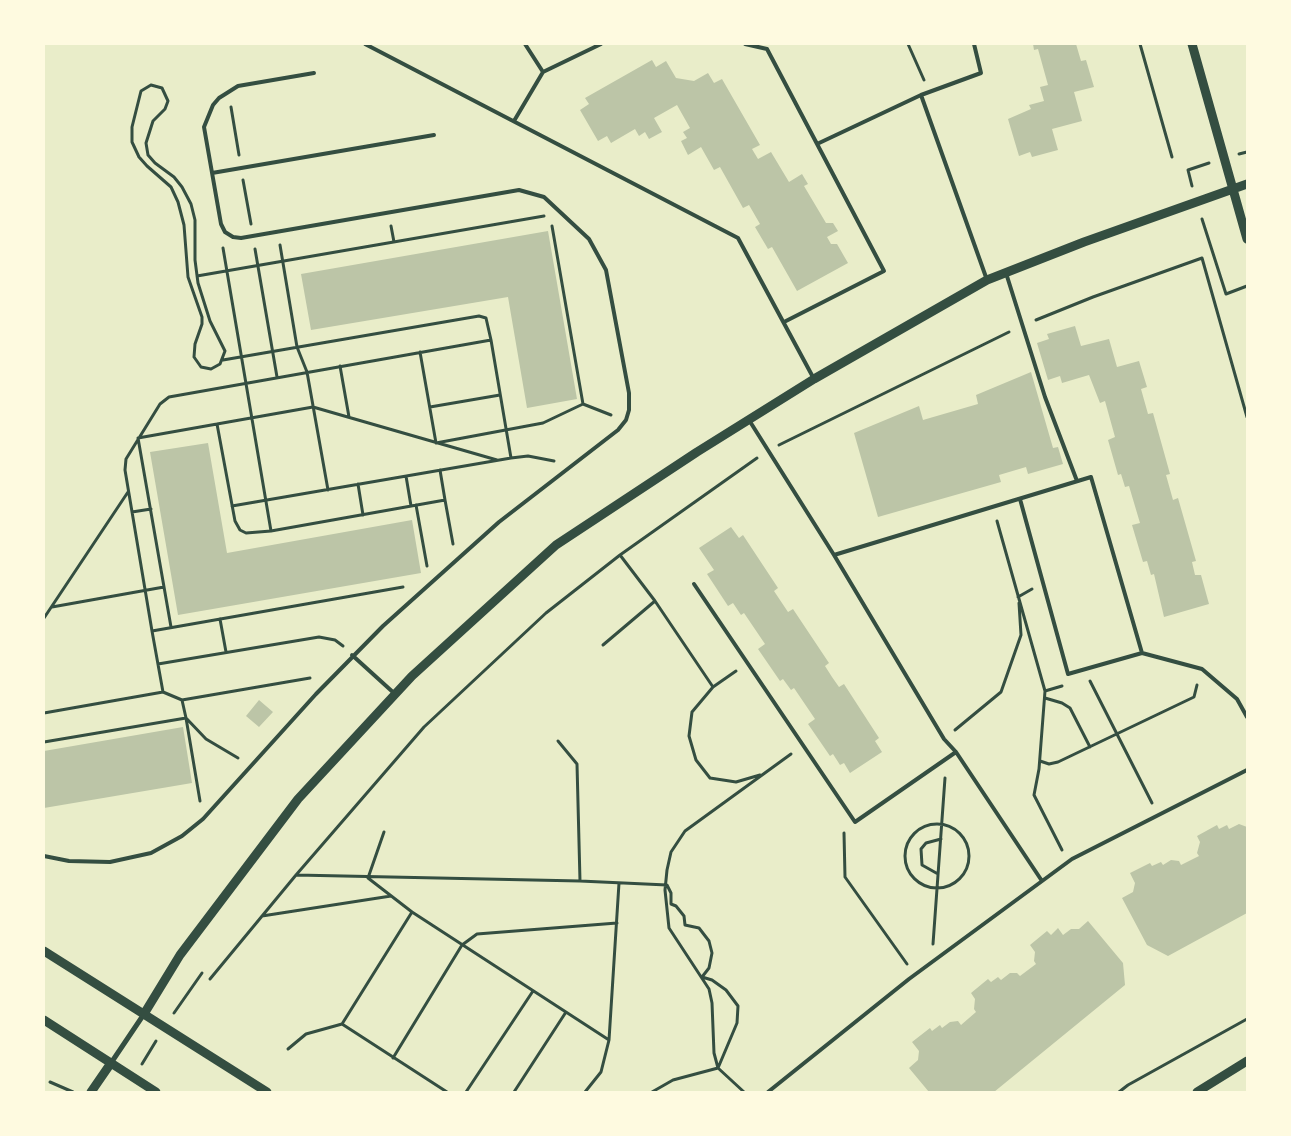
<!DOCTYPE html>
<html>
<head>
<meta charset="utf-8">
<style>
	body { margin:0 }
	#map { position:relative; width:1291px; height:1136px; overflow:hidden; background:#e9edc9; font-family:Raleway,sans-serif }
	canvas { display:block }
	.frame { position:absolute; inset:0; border:45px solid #fefae0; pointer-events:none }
</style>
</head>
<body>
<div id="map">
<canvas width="1291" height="1136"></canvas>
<div class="frame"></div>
</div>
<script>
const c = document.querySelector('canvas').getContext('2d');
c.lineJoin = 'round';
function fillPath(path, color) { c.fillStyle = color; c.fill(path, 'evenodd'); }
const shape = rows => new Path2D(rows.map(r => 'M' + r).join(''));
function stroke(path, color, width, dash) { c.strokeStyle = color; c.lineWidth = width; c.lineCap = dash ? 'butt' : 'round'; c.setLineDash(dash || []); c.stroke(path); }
const building = shape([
	[1033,44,1076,44,1081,61,1086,60,1094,87,1074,92,1082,121,1052,129,1058,150,1032,157,1030,152,1019,156,1008,119,1031,109,1029,105,1044,101,1040,87,1048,85,1038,49,1034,50],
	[652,60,656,67,666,61,676,78,694,81,708,73,714,83,722,79,760,145,752,149,758,159,771,152,789,182,802,174,808,184,804,186,826,223,833,223,838,231,827,237,831,244,837,244,848,263,797,291,772,247,768,249,755,227,760,224,749,205,743,208,720,167,714,170,701,147,688,155,681,141,687,138,683,132,690,128,677,105,654,118,662,132,649,139,645,132,639,136,635,129,611,143,607,136,598,141,580,110,589,104,585,98],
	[548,231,577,399,527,408,508,297,311,330,301,274],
	[1075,326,1081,346,1109,339,1117,367,1139,361,1147,387,1141,389,1148,414,1153,413,1170,474,1166,475,1173,500,1178,498,1196,561,1192,562,1195,575,1201,575,1209,604,1164,617,1154,574,1151,575,1147,561,1143,562,1132,525,1140,523,1129,486,1125,487,1121,474,1118,475,1108,440,1115,437,1105,401,1100,403,1089,375,1062,383,1060,376,1048,380,1037,343,1049,339,1047,334],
	[1031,372,1053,448,1058,447,1063,464,1028,474,1026,467,999,475,1001,482,878,517,854,433,919,406,923,420,978,404,976,395],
	[208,443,227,553,412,520,421,573,178,615,150,452],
	[731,527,739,538,743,535,778,588,774,591,788,612,793,609,829,663,825,666,832,677,839,687,844,684,879,738,875,741,882,752,850,773,844,763,840,765,833,754,830,756,808,724,815,719,794,688,791,690,783,679,780,681,758,649,765,644,744,613,741,615,733,603,728,606,707,574,714,570,699,548],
	[259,700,273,712,259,727,246,716],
	[183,727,192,783,44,808,44,751],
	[1239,824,1247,827,1247,913,1168,956,1147,945,1122,898,1133,892,1135,883,1130,873,1150,863,1152,866,1161,862,1163,865,1171,860,1179,861,1181,865,1199,856,1197,853,1200,842,1197,836,1217,825,1219,829,1227,825,1229,829],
	[1088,921,1123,963,1125,985,994,1092,929,1092,909,1068,918,1060,919,1051,912,1042,930,1028,932,1031,940,1025,942,1028,950,1022,958,1021,961,1025,976,1012,974,1009,975,999,971,993,988,979,991,982,998,977,1001,980,1010,973,1017,973,1020,976,1036,964,1034,961,1035,952,1030,945,1047,931,1051,935,1058,928,1063,935,1071,929,1079,929]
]);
const path = shape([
	[908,44,924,80],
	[1140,44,1172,157],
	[151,85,162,88,168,101,165,109,153,121,146,143,148,155,155,163,174,177,182,187,191,204,195,220,195,260,198,283,210,321,225,351,220,364,211,369,201,367,194,357,195,344,202,324,202,317,188,277,184,225,178,202,171,187,147,166,139,157,132,142,132,127,141,91,151,85],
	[231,107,239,155],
	[1239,154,1247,152],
	[243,180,251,224],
	[1192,186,1188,170,1209,163],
	[1202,219,1226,294,1247,286],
	[391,226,394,242],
	[552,226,583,404,611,415],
	[280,245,297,347,307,372,328,490],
	[223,248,271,531,445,500,453,544],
	[255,249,277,377],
	[197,276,544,216],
	[1036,320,1093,297,1202,258,1247,417],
	[491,340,511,458],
	[420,352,436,443,543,423,583,404],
	[223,360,479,316,486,318,491,340,169,397,160,404,126,459,125,470,152,631,403,587],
	[340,366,349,417],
	[430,407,500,395],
	[217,424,235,521,240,530,246,533,271,531],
	[779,445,1009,332],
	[440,470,445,500],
	[406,476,411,506],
	[358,484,363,515],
	[416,505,427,566],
	[232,506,511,458,528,456,554,461],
	[132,512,151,509],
	[997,521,1045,691,1062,686],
	[1018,597,1032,589],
	[655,601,713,687],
	[52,607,164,587],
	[44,618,128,492],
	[220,619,226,652],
	[171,627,138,438,313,407,497,460],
	[603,645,655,601,620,555],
	[158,664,319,637,335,640,343,646],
	[736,671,713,687,692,712,689,736,696,760,710,778,736,782,760,775],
	[1090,681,1152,803],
	[1045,691,1039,769,1034,795,1062,850],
	[163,692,182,700],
	[1045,698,1062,703,1070,708,1090,747],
	[44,713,163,692,152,631],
	[186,718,200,801],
	[186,718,206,739,238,758],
	[955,730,1001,692,1021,635,1019,603],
	[558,741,577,764,580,881],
	[44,742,186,718,182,700,310,678],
	[1040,761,1049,764,1058,762,1194,697,1197,685],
	'905 856a32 32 0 1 1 64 0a32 32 0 1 1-64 0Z',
	[844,833,845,877,907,964],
	[938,874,922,865,921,849,926,843,941,839],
	[296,875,580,881,667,885,671,893,671,904,676,906,684,916,685,925,699,928,709,941,712,953,709,968,702,977,712,980,726,990,738,1006,737,1023,718,1068,673,1080,652,1092],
	[368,878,412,912,342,1024,447,1092],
	[368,878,384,832],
	[412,912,609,1040],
	[262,916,391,896],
	[933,944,945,778],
	[210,979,296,875,424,727,546,613,620,555,757,458],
	[174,1013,202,973],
	[288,1049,306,1034,342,1024],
	[393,1058,462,945,477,934,617,923],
	[142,1064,156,1041],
	[50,1082,73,1092],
	[466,1092,533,991],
	[514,1092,566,1012],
	[585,1092,601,1072,609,1040,619,883],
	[744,1092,718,1068,714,1053,712,1003,709,989,669,928,665,890,667,870,671,852,685,831,791,754],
	[1119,1092,1128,1085,1247,1019]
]);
const service = shape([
	[365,44,738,238,814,379],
	[745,44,767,49,884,271,784,322],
	[974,44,981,73,921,95,987,280],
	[543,72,601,44],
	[514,121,543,72,525,44],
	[817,144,921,95],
	[212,173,434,135],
	[1006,273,1045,397,1077,481],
	[1020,499,1068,674,1142,653],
	[834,555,1091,477,1142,653,1202,669,1237,699,1247,717],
	[694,584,855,822,956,752,944,739,834,555,749,420],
	[352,655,395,694],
	[956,752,1042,881],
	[44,856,69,861,110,862,151,853,182,836,203,819,316,694,383,626,499,522,618,430,626,420,629,410,629,393,606,270,589,239,544,197,519,190,241,238,233,237,225,232,221,224,204,127,213,105,219,98,238,86,314,73],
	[768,1092,909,979,1072,859,1247,770]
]);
const minor = shape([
	[111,1063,144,1014]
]);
const tertiary = shape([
	[1192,44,1247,239],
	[44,951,267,1092],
	[144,1014,180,955,298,799,412,676,556,545,697,452,814,379,987,280,1084,242,1247,184],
	[44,1020,156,1092],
	[91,1092,111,1063],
	[1197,1092,1247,1061]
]);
fillPath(building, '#bcc5a7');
stroke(path, '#344e41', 3);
stroke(service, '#344e41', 4);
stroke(minor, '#344e41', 5);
stroke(tertiary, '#344e41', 9);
</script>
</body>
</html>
